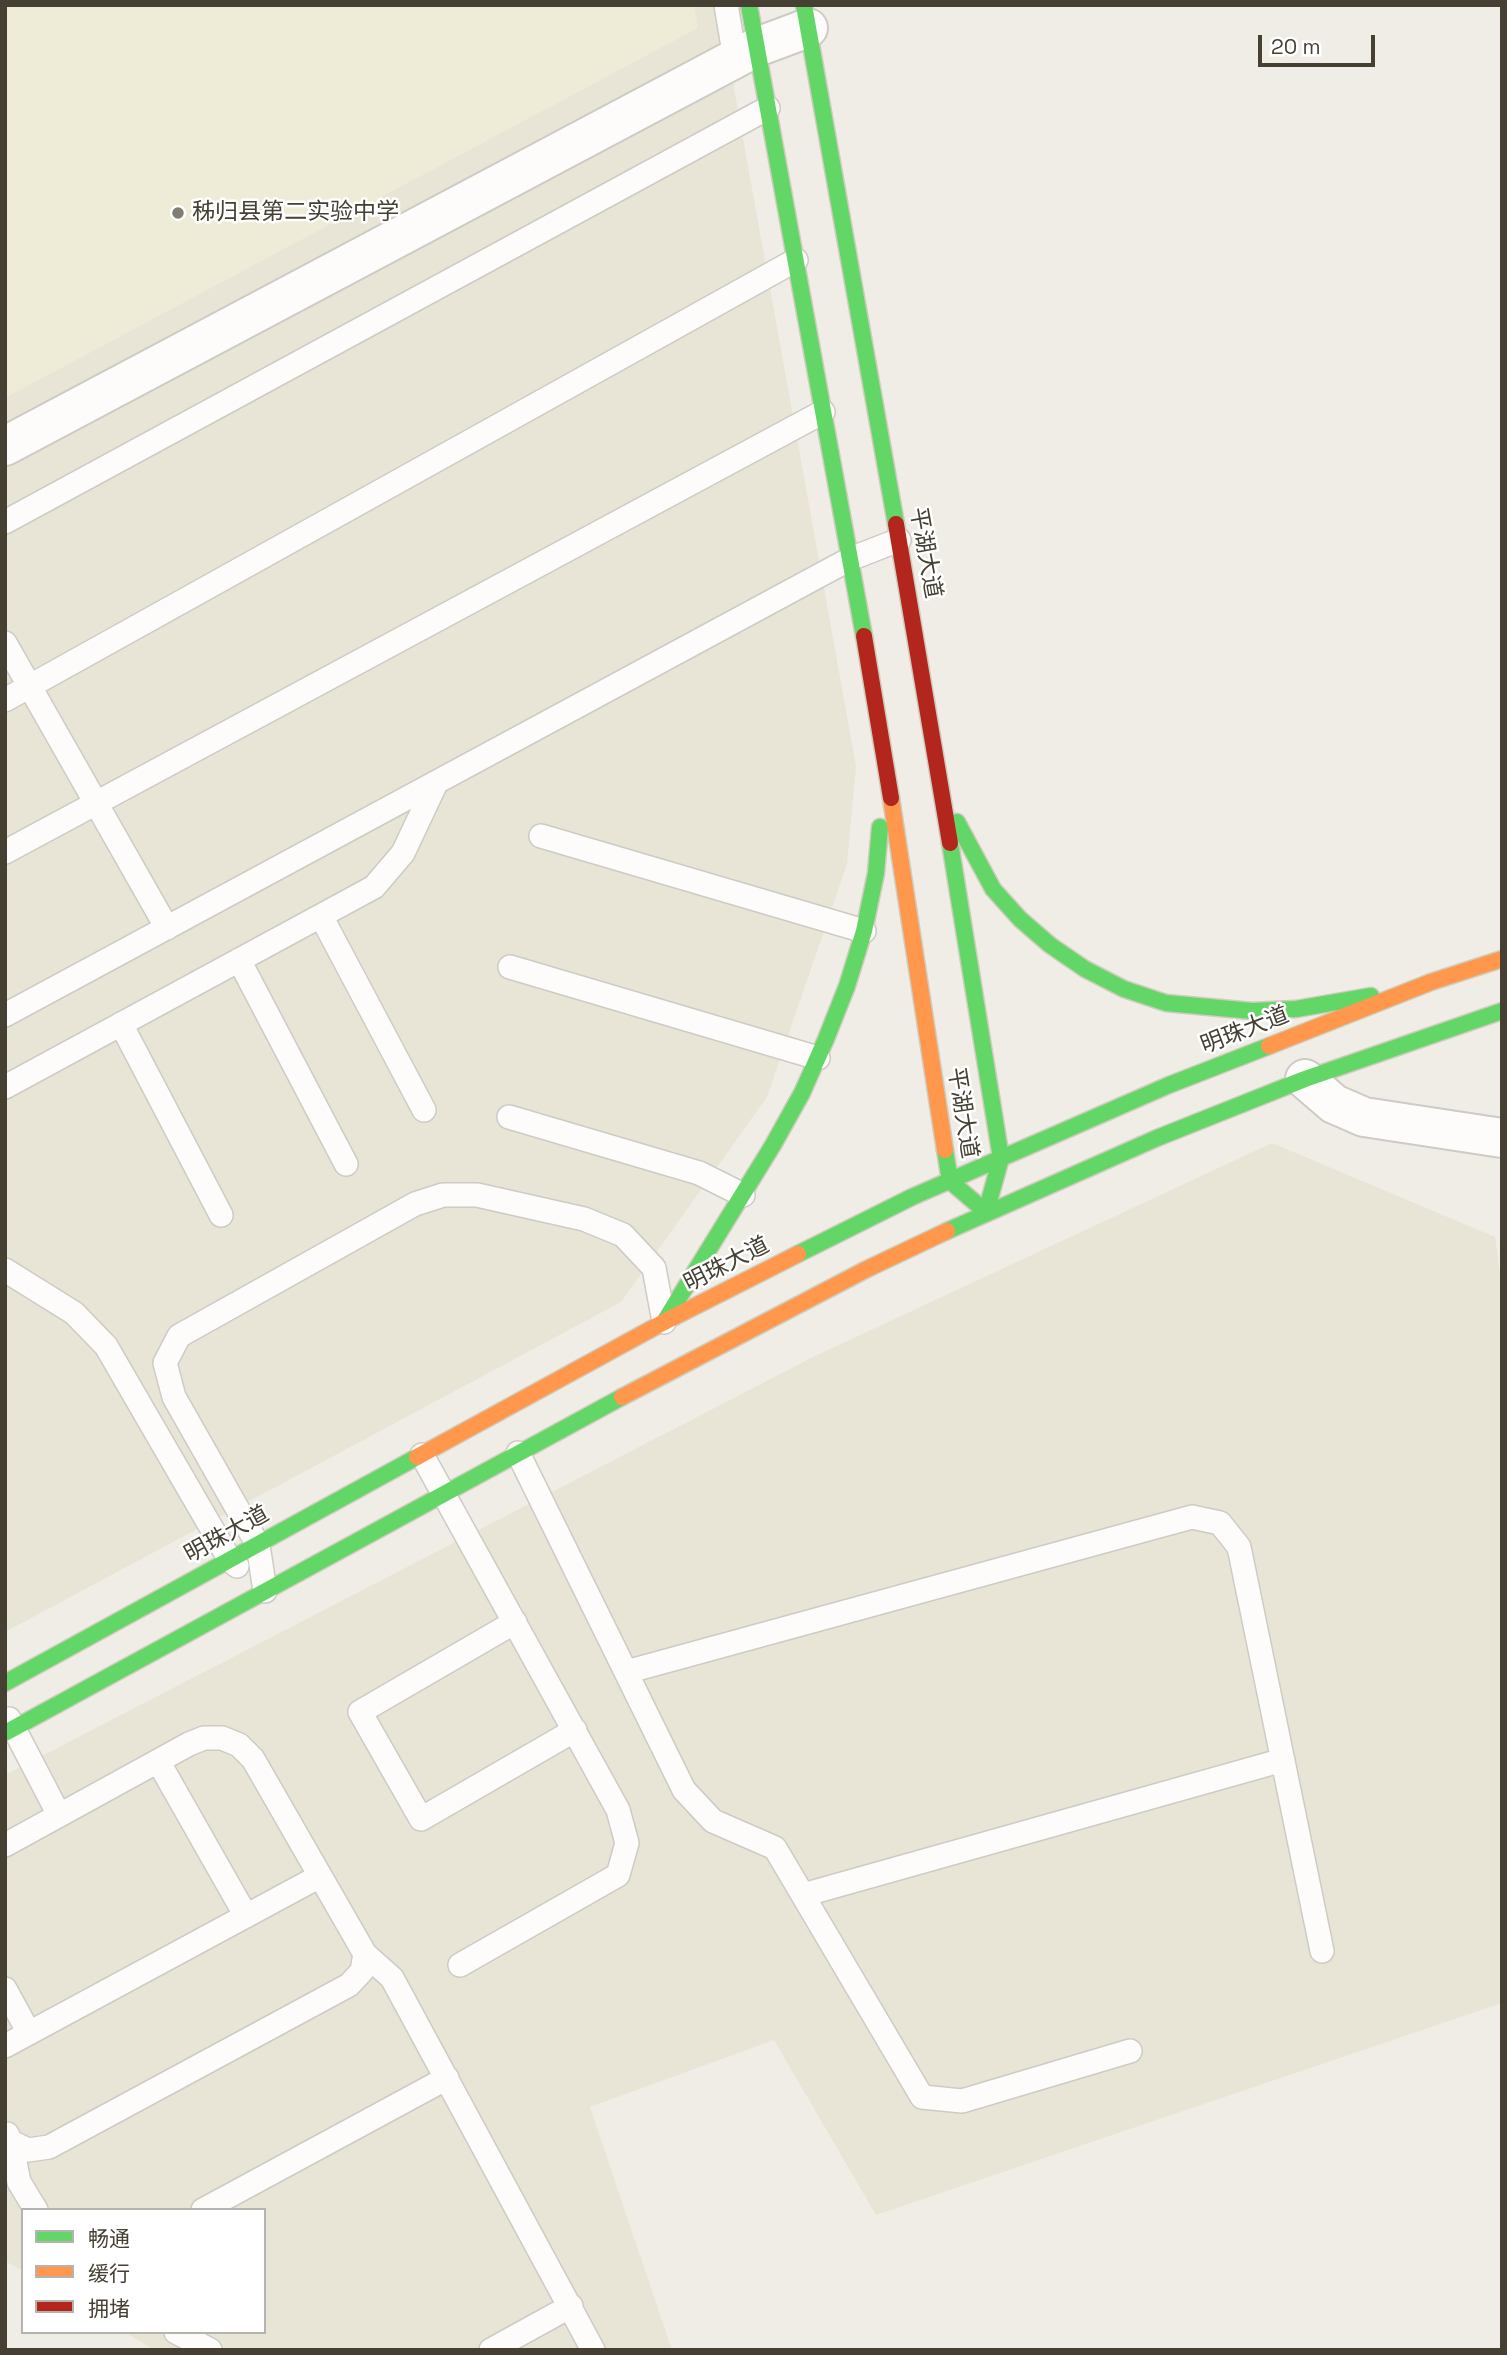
<!DOCTYPE html>
<html>
<head>
<meta charset="utf-8">
<style>
	body { margin:0 }
	#map { position:relative; width:1507px; height:2355px; overflow:hidden; background:#efede6; font-family:"Space Grotesk","Noto Sans SC",sans-serif }
	canvas { display:block }
	.frame { position:absolute; inset:0; border:7px solid #454032; pointer-events:none }
	.legend { position:absolute; left:21px; top:2208px; width:245px; height:126px; box-sizing:border-box; background:#fff; border:2px solid #b5b3ad; margin:0; padding:9px 12px; list-style:none; font-size:21px; color:#454032 }
	.legend li { display:flex; align-items:center; gap:14px; height:35px }
	.legend b { width:35px; border:2px solid #b5b3ad }
	.scale { position:absolute; left:1258px; top:35px; width:117px; height:32px; box-sizing:border-box; border:4px solid #454032; border-top:0; padding-left:9px; font-size:21px; line-height:24px; white-space:nowrap; color:#454032; -webkit-text-stroke:5px #fff; paint-order:stroke }
</style>
</head>
<body>
<div id="map">
<canvas width="1507" height="2355"></canvas>
<div class="frame"></div>
<ul class="legend">
<li><b style="height:9px;background:#63d668"></b>畅通</li>
<li><b style="height:9px;background:#ff974d"></b>缓行</li>
<li><b style="height:9px;background:#b3261e"></b>拥堵</li>
</ul>
<div class="scale">20 m</div>
</div>
<script>
const c = document.querySelector('canvas').getContext('2d');
c.lineJoin = 'round';
function fillPath(path, color) { c.fillStyle = color; c.fill(path, 'evenodd'); }
const shape = rows => new Path2D(rows.map(r => 'M' + r).join(''));
function stroke(path, color, width, dash) { c.strokeStyle = color; c.lineWidth = width; c.lineCap = dash ? 'butt' : 'round'; c.setLineDash(dash || []); c.stroke(path); }
function label(font, color, halo, rows, align = 'center') {
  c.font = font + ' "Space Grotesk","Noto Sans SC",sans-serif'; c.lineWidth = 5; c.setLineDash([]); c.textBaseline = 'middle'; c.strokeStyle = halo; c.fillStyle = color; for (const [text, x, y, turn = 0] of rows) {
    c.save(); c.translate(x, y); c.rotate((+turn || 0) * Math.PI / 180); c.textAlign = isNaN(turn) ? turn : align; if (halo) c.strokeText(text, 0, 0); c.fillText(text, 0, 0); c.restore();
  }
}
const residential = shape([
	[5,5,719,5,856,766,847,864,767,1097,621,1302,5,1632],
	[1272,1143,1495,1237,1502,1288,1502,2003,876,2215,774,2040,590,2107,672,2350,154,2350,125,2332,264,2332,264,2210,23,2210,23,2271,5,2261,5,1775,813,1357]
]);
const education = shape([
	[5,5,694,5,698,28,5,398]
]);
const lane = shape([
	[726,5,735,58],
	[5,522,768,108],
	[5,643,167,928],
	[5,700,796,260],
	[541,836,864,931],
	[5,852,823,412],
	[321,916,424,1110],
	[239,960,346,1164],
	[510,967,818,1058],
	[5,1015,850,559,899,540],
	[121,1024,221,1215],
	[5,1087,374,887,403,853,436,783],
	[509,1117,699,1173,743,1195],
	[5,1270,74,1313,106,1346,230,1560,237,1566],
	[518,1453,684,1790,713,1821,775,1848,922,2097,962,2101,1130,2051],
	[422,1455,618,1810,627,1843,618,1875,460,1965],
	[265,1591,258,1545,174,1397,165,1363,179,1336,415,1204,443,1195,477,1195,584,1219,623,1235,654,1268,664,1322],
	[515,1622,360,1712,421,1819,575,1730],
	[626,1672,1192,1517,1220,1523,1239,1547,1322,1951],
	[9,1719,59,1815],
	[158,1761,246,1916],
	[5,1845,189,1744,204,1738,222,1738,239,1745,253,1759,365,1954,392,1978,593,2350],
	[803,1895,1283,1760],
	[5,1989,29,2033],
	[5,2046,320,1876],
	[7,2134,11,2142,19,2182,36,2210],
	[11,2142,28,2150,49,2147,349,1985,362,1971,365,1954],
	[203,2210,447,2078],
	[176,2332,210,2350],
	[491,2350,571,2306]
]);
const street = shape([
	[5,446,757,47,808,28],
	[1305,1079,1334,1104,1364,1117,1502,1138]
]);
const fast = shape([
	[749,5,864,636],
	[804,5,896,524],
	[957,822,993,889,1020,919,1050,945,1085,969,1124,989,1166,1003,1252,1011,1296,1009,1371,996],
	[945,1150,950,1181,986,1212,1001,1158,950,843],
	[947,1231,1157,1138,1305,1079,1502,1011],
	[798,1254,912,1197,1169,1085,1269,1046],
	[664,1322,773,1145,802,1093,826,1039,847,986,864,931,876,873,880,827],
	[5,1683,417,1457],
	[5,1733,622,1397]
]);
const slow = shape([
	[891,798,945,1150],
	[1269,1046,1431,982,1502,959],
	[622,1397,867,1269,947,1231],
	[417,1457,664,1322,798,1254]
]);
const jam = shape([
	[896,524,950,843],
	[864,636,891,798]
]);
const markers = [
	[178,213,7,"#807d71"]
];
const poiNames = [
	["秭归县第二实验中学",192,213]
];
const streetNames = [
	["平湖大道",925,553,80],
	["明珠大道",1245,1031,-21],
	["平湖大道",962,1113,81],
	["明珠大道",727,1265,-27],
	["明珠大道",227,1535,-29]
];
fillPath(residential, '#e8e5d6');
fillPath(education, '#eeebd7');
stroke(lane, '#cdcbc4', 26);
stroke(street, '#cdcbc4', 42);
stroke(fast, '#cfccbc', 19);
stroke(slow, '#cfccbc', 19);
stroke(jam, '#cfccbc', 19);
stroke(lane, '#fdfcfb', 23);
stroke(street, '#fdfcfb', 38);
stroke(fast, '#63d668', 16);
stroke(slow, '#ff974d', 16);
stroke(jam, '#b3261e', 16);
for (const [x, y, r, color] of markers) { const dot = new Path2D(); dot.arc(x, y, r, 0, 2 * Math.PI); c.fillStyle = color; c.fill(dot); stroke(dot, '#fff', 2.5); }
label('23px', '#454032', '#fff', poiNames, 'left');
label('23px', '#454032', '#fff', streetNames);
</script>
</body>
</html>
